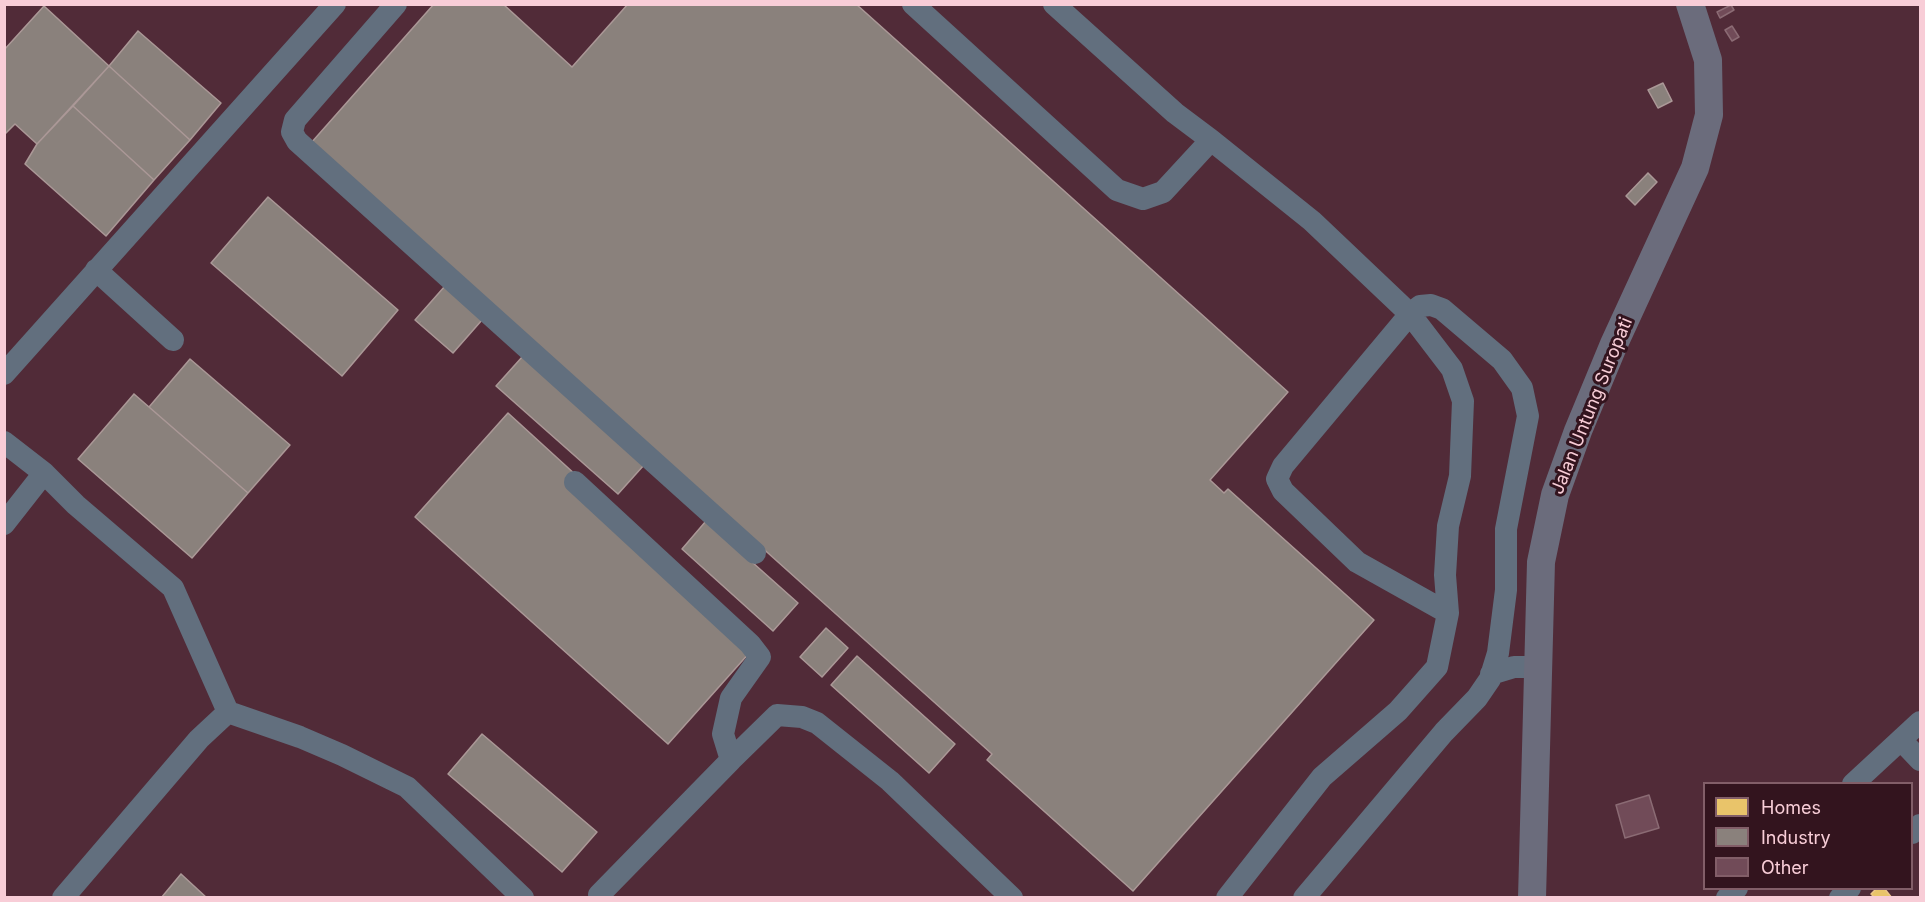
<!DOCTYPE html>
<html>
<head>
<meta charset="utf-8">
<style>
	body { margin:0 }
	#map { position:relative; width:1925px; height:902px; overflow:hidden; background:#512b38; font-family:Inter,sans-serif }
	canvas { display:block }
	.frame { position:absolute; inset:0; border:6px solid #f8cdd7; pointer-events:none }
	.legend { position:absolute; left:1703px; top:782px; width:210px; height:108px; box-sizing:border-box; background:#33141e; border:2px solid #825e68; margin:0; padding:8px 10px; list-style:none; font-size:18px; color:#f8cdd7 }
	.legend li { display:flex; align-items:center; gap:12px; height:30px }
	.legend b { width:30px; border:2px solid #825e68 }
</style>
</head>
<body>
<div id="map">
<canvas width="1925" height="902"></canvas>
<div class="frame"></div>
<ul class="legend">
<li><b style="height:16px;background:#e9c46a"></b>Homes</li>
<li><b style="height:16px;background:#8a817c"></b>Industry</li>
<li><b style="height:16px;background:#714b58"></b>Other</li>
</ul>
</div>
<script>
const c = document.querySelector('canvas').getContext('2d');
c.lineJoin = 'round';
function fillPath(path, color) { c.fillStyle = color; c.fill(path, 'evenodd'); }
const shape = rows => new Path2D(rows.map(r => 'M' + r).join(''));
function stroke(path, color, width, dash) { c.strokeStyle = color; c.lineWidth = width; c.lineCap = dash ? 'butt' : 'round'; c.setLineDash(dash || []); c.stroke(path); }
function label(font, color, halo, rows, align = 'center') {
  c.font = font + ' Inter,sans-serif'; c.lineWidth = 6; c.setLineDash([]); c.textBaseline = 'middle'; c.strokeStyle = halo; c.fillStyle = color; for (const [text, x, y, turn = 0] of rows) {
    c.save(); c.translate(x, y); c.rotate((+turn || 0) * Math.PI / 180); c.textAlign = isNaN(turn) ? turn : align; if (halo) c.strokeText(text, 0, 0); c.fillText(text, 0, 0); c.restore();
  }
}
const homes = shape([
	[1877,888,1884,888,1892,898,1875,898,1871,894,1877,888]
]);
const industry = shape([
	[434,4,503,4,572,67,628,4,856,4,1288,392,1210,480,1224,493,1228,489,1374,620,1133,891,987,760,992,754,311,143,434,4],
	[44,6,109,66,37,144,15,124,4,135,4,50,44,6],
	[138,31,221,103,190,140,109,66,138,31],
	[109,66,190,140,154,180,73,106,109,66],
	[1663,83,1672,101,1658,108,1648,90,1663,83],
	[73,106,154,180,106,236,25,164,37,144,73,106],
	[1648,173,1657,182,1635,205,1626,196,1648,173],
	[268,197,398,310,342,376,211,263,268,197],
	[445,286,482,320,453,353,415,320,445,286],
	[523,356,644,465,618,494,496,386,523,356],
	[190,359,290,445,248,493,149,407,190,359],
	[134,394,248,493,192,558,78,459,134,394],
	[508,413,577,476,751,651,668,744,415,517,508,413],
	[706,521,798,603,773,631,682,549,706,521],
	[826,628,848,648,822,677,800,657,826,628],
	[857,656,955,744,929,773,831,685,857,656],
	[482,734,597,832,562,872,448,774,482,734],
	[181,874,207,898,161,898,181,874]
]);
const building = shape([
	[1731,5,1734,10,1720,18,1717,12,1731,5],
	[1732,26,1739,37,1732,41,1725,30,1732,26],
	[1649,795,1659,828,1625,838,1616,805,1649,795]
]);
const minor = shape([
	[396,4,295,120,292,132,297,141,755,553],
	[913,4,1117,190,1143,199,1163,192,1211,140],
	[1054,4,1175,113,1211,140,1312,221,1410,314,1452,369,1463,401,1460,476,1448,526,1445,575,1448,613,1437,667,1398,711,1322,777,1227,898],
	[96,270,173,340],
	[4,374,335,4],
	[4,442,44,473,4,524],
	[44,473,76,505,173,588,228,712],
	[575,482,750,644,760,657,731,698,723,734,731,760],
	[1491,674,1514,667,1538,667],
	[1901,740,1920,760],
	[1853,784,1920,722],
	[1912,833,1920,825],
	[599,895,731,760,777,715,802,717,817,723,890,781,1012,898],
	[63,898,199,739,228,712,300,737,342,755,407,787,523,898],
	[1304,898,1444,732,1477,698,1490,679,1498,653,1506,590,1506,529,1528,416,1522,388,1502,360,1442,309,1431,305,1420,306,1410,314,1283,466,1277,479,1283,491,1357,562,1448,613],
	[1727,898,1737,888],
	[1840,898,1850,888]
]);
const major = shape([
	[1532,898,1541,562,1555,495,1578,431,1614,344,1695,168,1709,115,1708,60,1690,4]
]);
const streetNames = [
	["Jalan Untung Suropati",1592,406,-68]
];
fillPath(homes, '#e9c46a');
stroke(homes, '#eec78b', 1.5);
fillPath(industry, '#8a817c');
stroke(industry, '#ab9897', 1.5);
fillPath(building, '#714b58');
stroke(building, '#8b6b74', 1.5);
stroke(minor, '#626f7e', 22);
stroke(major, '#6b6c7c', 28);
label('18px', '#f8cdd7', '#33141e', streetNames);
</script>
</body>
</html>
